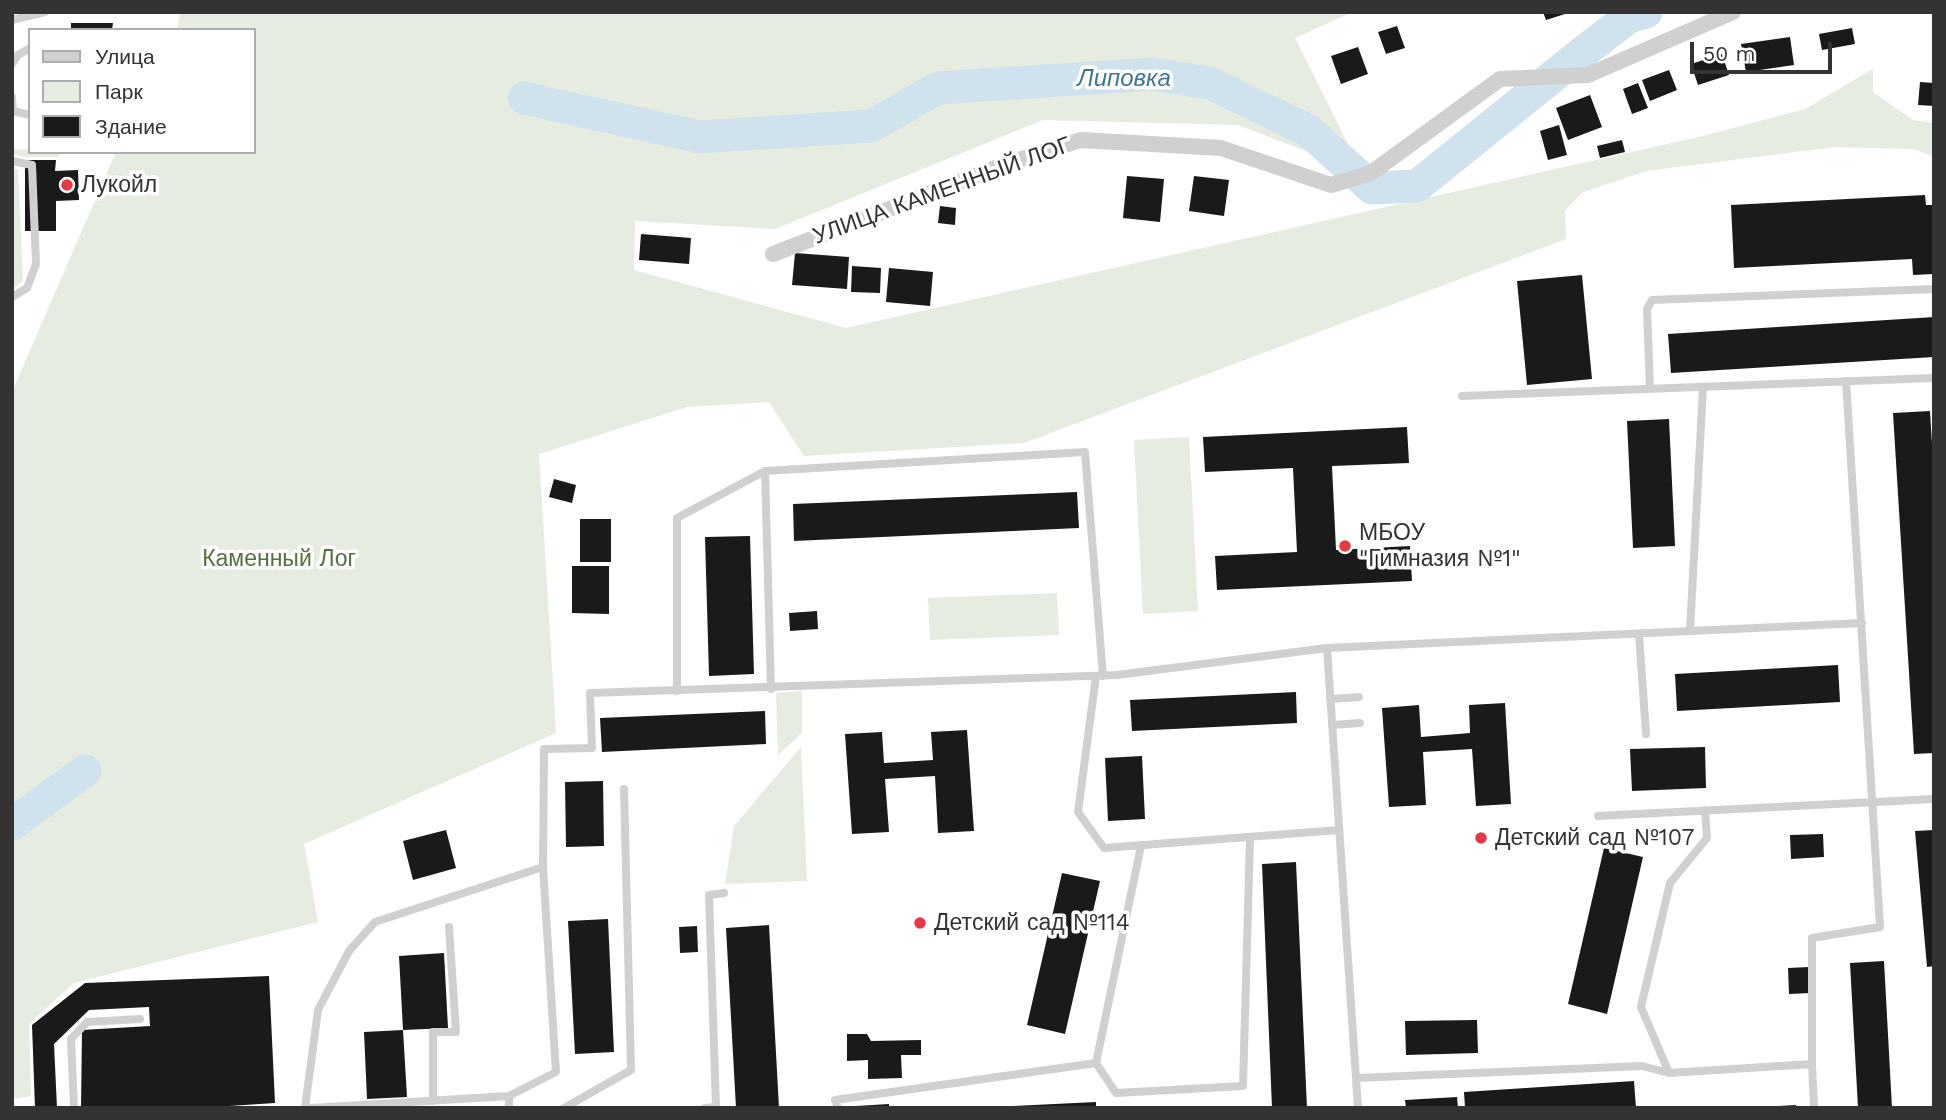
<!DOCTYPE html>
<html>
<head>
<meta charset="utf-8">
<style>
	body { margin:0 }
	#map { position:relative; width:1946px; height:1120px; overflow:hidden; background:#fff; font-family:"Work Sans",sans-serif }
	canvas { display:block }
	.frame { position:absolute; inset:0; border:14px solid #333; pointer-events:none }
	.legend { position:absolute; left:28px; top:28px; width:228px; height:126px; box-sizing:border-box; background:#fff; border:2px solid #adadad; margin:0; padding:9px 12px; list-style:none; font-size:21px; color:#333 }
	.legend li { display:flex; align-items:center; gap:14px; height:35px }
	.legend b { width:35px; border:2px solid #adadad }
	.scale { position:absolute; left:1690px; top:42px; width:142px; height:32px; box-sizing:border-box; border:4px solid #333; border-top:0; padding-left:9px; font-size:21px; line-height:24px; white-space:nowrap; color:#333; -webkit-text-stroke:5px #fff; paint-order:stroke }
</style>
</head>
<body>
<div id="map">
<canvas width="1946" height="1120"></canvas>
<div class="frame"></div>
<ul class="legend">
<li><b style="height:9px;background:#d0d0d0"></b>Улица</li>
<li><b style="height:19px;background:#e6ecdf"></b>Парк</li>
<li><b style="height:19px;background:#1a1a1a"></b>Здание</li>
</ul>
<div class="scale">50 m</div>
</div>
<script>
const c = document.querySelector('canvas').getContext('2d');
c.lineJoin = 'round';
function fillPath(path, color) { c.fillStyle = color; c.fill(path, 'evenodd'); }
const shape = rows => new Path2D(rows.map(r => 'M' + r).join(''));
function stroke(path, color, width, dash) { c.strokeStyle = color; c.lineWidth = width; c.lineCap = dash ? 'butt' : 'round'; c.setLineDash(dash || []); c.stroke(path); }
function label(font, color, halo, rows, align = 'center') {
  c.font = font + ' "Work Sans",sans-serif'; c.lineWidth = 7; c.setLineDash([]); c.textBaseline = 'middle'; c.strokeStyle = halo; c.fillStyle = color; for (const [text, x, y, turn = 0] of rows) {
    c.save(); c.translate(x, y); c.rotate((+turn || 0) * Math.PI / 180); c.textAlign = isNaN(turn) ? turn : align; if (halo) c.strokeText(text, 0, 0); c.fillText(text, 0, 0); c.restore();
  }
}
const green = shape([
	[180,12,1353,12,1295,38,1348,144,1337,163,1238,125,1043,120,775,229,635,221,634,270,846,328,1703,136,1805,109,1873,69,1873,92,1913,120,1934,123,1934,157,1914,149,1835,147,1646,171,1583,192,1565,211,1566,239,1024,443,804,456,769,402,687,407,539,454,556,733,304,844,318,922,74,983,29,1024,31,1096,12,1099,12,392,116,152,254,152,254,30,177,30],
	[12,149,59,152,59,157,23,157,12,154],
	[12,168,18,169,23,281,12,289],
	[1189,437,1198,611,1143,614,1134,440],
	[1057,593,1059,635,930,640,928,598],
	[802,691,802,733,778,755,776,693],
	[801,747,807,881,725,884,734,826]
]);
const river = shape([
	[524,98,700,137,871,126,938,88,1152,74,1210,83,1309,131,1372,188,1417,186,1582,53,1629,17,1646,12],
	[12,824,85,771]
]);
const building = shape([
	[1543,12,1568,12,1568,13,1546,20],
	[71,23,113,23,112,30,71,30],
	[1397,26,1405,48,1386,54,1378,32],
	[1852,28,1855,44,1822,50,1819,34],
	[1790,37,1794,65,1746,72,1741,44],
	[1358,47,1368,74,1341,84,1331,56],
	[1722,54,1729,75,1698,85,1691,64],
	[1669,70,1677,90,1650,101,1642,80],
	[1920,82,1934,83,1934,106,1918,105],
	[1638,83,1648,108,1632,114,1623,89],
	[1590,95,1602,127,1568,140,1556,108],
	[1559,125,1567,155,1548,160,1540,131],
	[1622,140,1625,152,1600,158,1597,146],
	[25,160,56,160,55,171,78,170,79,200,56,201,56,231,25,231],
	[1127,176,1164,179,1160,222,1123,218],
	[1194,176,1229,180,1224,216,1189,211],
	[1925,195,1926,205,1934,205,1934,274,1913,275,1912,259,1734,268,1731,205],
	[940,206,956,208,955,225,938,223],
	[641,234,691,238,689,264,639,260],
	[795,253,849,257,847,289,792,285],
	[852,266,881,268,880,293,851,292],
	[889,268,933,272,930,306,886,302],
	[1582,275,1592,379,1527,385,1517,281],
	[1934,317,1934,357,1671,373,1668,334],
	[1930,411,1934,476,1934,753,1914,754,1893,413],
	[1669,419,1675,546,1633,548,1627,421],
	[1407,427,1409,463,1332,466,1336,550,1410,546,1412,581,1217,590,1215,556,1297,552,1293,468,1205,472,1203,437],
	[554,479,576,485,572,503,549,497],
	[1077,492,1079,528,794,541,793,504],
	[580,519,611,519,611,562,580,562],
	[750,536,754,674,709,676,705,537],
	[572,566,609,566,609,614,572,613],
	[817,611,818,629,790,631,789,613],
	[1838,665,1840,702,1677,711,1675,674],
	[1296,692,1297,723,1132,731,1130,700],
	[1505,703,1511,804,1476,806,1472,749,1423,752,1426,805,1389,807,1382,708,1419,705,1421,737,1470,733,1469,705],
	[765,711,766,744,602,752,600,718],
	[967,730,974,831,938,833,935,776,885,779,889,832,852,834,845,734,882,732,884,763,933,760,931,732],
	[1705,747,1706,788,1632,791,1630,749],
	[1142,756,1145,819,1108,821,1105,758],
	[603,781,604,846,566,847,565,782],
	[446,830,456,868,413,880,403,841],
	[1934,830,1934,966,1927,967,1915,831],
	[1823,834,1824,857,1791,859,1790,835],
	[1604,848,1643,857,1607,1014,1568,1004],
	[1296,862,1307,1108,1272,1108,1262,864],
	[1062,873,1100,881,1065,1034,1027,1025],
	[608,919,614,1052,575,1054,568,921],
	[769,925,779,1108,736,1108,726,928],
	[697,926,698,952,680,953,679,927],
	[444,953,448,1028,403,1030,399,956],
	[1884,961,1892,1108,1858,1108,1850,963],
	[1809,967,1810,993,1789,994,1788,968],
	[269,976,275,1103,199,1108,81,1108,82,1030,150,1026,149,1007,89,1010,54,1044,57,1108,35,1108,32,1025,85,983],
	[1477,1020,1478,1053,1406,1055,1405,1021],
	[403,1030,407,1097,367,1099,364,1032],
	[847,1034,867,1034,871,1041,921,1040,921,1055,901,1055,902,1078,868,1079,868,1060,847,1061],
	[1634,1081,1636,1108,1465,1108,1464,1092],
	[1457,1097,1458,1108,1406,1108,1405,1100],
	[1096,1102,1096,1108,1013,1108,1013,1106],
	[889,1104,889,1108,856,1108,856,1106],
	[1796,1105,1796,1108,1778,1108,1778,1106]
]);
const lane = shape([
	[12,20,45,12],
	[12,64,18,55,30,48],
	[12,97,13,111,30,115],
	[12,161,32,165,36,264,27,288,12,297],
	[1650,389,1647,309,1652,300,1934,289],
	[1462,396,1934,378],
	[765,471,771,689],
	[1690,631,1703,387],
	[1639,634,1646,734],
	[1096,676,1078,812,1104,848,1339,830],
	[677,691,677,518,765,471,1085,452,1103,676],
	[1330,699,1359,697],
	[1332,725,1360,723],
	[1598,816,1934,799],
	[1141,846,1096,1063,1116,1093,1243,1086,1250,839],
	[1812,1064,1814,1108],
	[1669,1073,1641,1007,1670,883,1707,838,1705,810],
	[1356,1078,1642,1066,1669,1073,1812,1064,1812,938,1880,927,1846,381],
	[433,1101,433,1032,456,1032,449,927],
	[74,1108,71,1039,87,1022,140,1019],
	[305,1108,318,1010,349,951,375,922,543,867,544,749,592,748,590,693,1117,675,1327,648],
	[311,1108,509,1096],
	[509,1108,509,1096,556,1072,543,867],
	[564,1108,631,1070,624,789],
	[705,1108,716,1107,709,895,724,893],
	[838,1108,835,1100,1096,1063],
	[1358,1108,1327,648,1862,623]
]);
const street = shape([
	[773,254,1003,165,1081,140,1221,148,1331,185,1371,173,1500,79,1588,75,1733,12]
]);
const markers = [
	[67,185,7,"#e63946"],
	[1345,546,7,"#e63946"],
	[1481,838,7,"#e63946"],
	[920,923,7,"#e63946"]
];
const poiNames = [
	["Лукойл",81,185],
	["МБОУ",1359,533],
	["\"Гимназия №1\"",1359,559],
	["Детский сад №107",1495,838],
	["Детский сад №114",934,923]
];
const streetNames = [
	["УЛИЦА КАМЕННЫЙ ЛОГ",942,191,-20]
];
const parkNames = [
	["Каменный Лог",279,559]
];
const waterNames = [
	["Липовка",1124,79]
];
fillPath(green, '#e6ecdf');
stroke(river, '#cfe2ee', 33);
fillPath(building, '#1a1a1a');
stroke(lane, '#d0d0d0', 8);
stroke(street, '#d0d0d0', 16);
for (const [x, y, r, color] of markers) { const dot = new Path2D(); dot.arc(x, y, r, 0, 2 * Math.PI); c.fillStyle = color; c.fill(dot); stroke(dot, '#fff', 2.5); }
label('23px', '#333', '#fff', poiNames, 'left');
label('23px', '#333', '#fff', streetNames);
label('23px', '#56703f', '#fff', parkNames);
label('italic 24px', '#3f7597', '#fff', waterNames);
</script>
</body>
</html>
